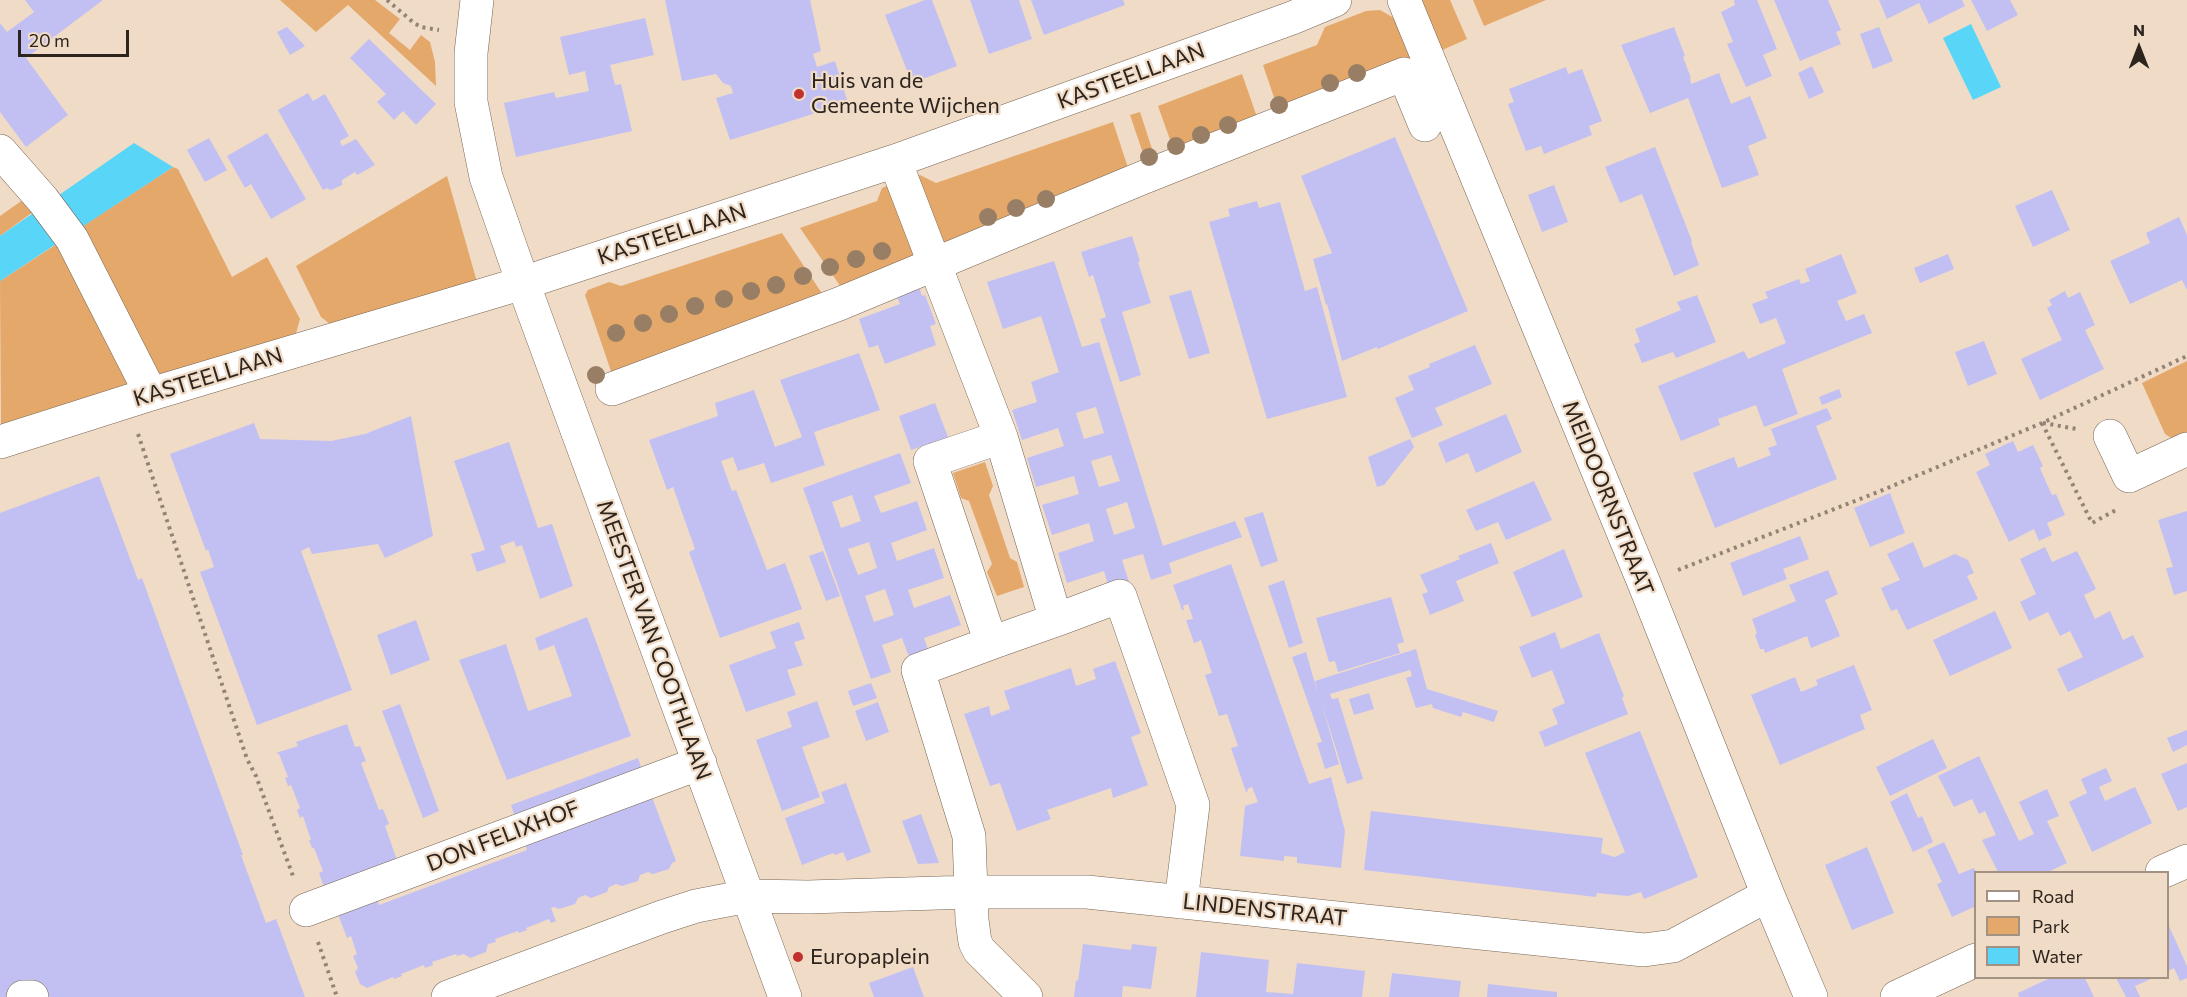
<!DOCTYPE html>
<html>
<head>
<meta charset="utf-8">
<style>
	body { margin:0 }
	#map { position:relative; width:2187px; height:997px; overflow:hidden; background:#f0dbc7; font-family:Commissioner,sans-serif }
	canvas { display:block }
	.legend { position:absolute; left:1974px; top:871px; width:195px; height:108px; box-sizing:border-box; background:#f0dbc7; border:2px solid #a29283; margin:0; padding:8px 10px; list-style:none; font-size:18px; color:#2c241d }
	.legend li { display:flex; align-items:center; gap:12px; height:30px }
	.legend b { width:30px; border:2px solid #a29283 }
	.north { position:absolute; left:2109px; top:18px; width:60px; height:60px; -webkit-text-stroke:4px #f0dbc7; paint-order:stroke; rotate:0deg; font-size:16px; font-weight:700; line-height:24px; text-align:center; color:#2c241d }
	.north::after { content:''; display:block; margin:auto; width:21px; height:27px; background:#2c241d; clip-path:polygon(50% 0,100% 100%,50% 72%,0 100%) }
	.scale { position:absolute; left:18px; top:30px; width:111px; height:27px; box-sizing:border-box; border:3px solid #2c241d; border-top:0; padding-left:8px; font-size:18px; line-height:21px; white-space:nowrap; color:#2c241d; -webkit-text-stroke:4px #f0dbc7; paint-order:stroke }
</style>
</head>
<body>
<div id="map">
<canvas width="2187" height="997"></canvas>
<ul class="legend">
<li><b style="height:8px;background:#fff"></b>Road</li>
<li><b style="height:16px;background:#e4a86b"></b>Park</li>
<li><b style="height:16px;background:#59d5f8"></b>Water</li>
</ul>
<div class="north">N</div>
<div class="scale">20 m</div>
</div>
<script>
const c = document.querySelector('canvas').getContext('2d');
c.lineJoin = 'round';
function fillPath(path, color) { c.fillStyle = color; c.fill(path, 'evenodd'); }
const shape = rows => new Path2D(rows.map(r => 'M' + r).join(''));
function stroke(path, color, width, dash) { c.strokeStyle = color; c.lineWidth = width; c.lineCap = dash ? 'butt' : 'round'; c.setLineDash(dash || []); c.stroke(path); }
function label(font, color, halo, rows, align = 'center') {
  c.font = font + ' Commissioner,sans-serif'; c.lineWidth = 4.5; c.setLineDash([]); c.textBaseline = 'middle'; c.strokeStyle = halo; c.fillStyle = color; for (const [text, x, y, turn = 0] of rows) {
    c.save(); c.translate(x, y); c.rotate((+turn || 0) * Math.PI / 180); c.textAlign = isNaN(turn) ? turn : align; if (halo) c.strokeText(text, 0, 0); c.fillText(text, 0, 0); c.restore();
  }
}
const green = shape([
	[280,0,375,0,400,19,389,33,410,50,421,35,430,42,435,62,436,86,348,5,316,32],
	[1421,0,1450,0,1467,39,1438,52],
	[1473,0,1546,0,1484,26],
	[1380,10,1394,18,1412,63,1281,118,1263,65,1317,45,1325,27,1366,11],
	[1242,74,1257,117,1177,159,1158,106],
	[1140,112,1158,167,1149,171,1130,115],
	[1113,122,1131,177,940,255,912,178,920,175,936,183],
	[173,167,178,169,232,277,267,257,300,319,295,337,167,378,145,364,80,228],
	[447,176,477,282,330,324,321,317,296,266],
	[889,185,921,259,843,290,800,228,877,201,882,188],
	[27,197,37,209,0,236,0,216],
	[782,233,825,298,614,380,585,295,588,290,609,282,621,286],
	[63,240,129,387,1,425,0,281],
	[2187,361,2187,437,2173,439,2165,434,2142,383],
	[985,462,993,486,989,495,1010,558,1017,562,1024,587,997,596,987,572,992,564,969,501,961,498,953,473]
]);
const water = shape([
	[1971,24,2001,87,1973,100,1943,38],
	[134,143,173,167,0,281,0,236]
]);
const building = shape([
	[25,0,103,0,26,58,68,115,26,147,0,112,0,23,7,32,34,12],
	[665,0,810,0,821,51,813,54,817,67,835,61,848,103,730,140,716,98,733,93,731,86,723,83,716,74,682,81],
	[925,0,932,0,957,66,912,83,885,15],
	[970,0,1019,0,1032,39,989,54],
	[1031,0,1123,0,1125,5,1044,35],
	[1734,0,1757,0,1777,49,1763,55,1772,76,1746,87,1727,44,1733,42,1721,12,1735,5],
	[1774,0,1828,0,1841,30,1836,32,1841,44,1800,61],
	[1879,0,1962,0,1965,6,1929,24,1919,3,1887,19],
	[1971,0,2010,0,2018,15,1987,31],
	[645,18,654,55,610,65,615,85,621,84,632,131,516,157,504,103,554,92,556,98,589,91,585,71,569,75,560,37],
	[287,27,305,46,290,55,277,32],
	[1674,27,1685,56,1683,57,1691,78,1690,78,1691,84,1719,73,1731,104,1750,96,1767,138,1748,146,1759,175,1722,188,1688,98,1650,113,1621,45],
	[1879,27,1893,61,1873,69,1860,34],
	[369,39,436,104,416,125,403,111,394,120,377,102,386,94,350,58],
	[1812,66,1824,92,1809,99,1798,73],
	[1566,67,1568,74,1582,69,1602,121,1589,126,1592,135,1544,154,1541,146,1526,151,1508,104,1514,102,1509,89],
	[308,93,313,101,325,94,349,136,340,141,342,146,356,139,375,165,357,175,355,172,342,180,342,185,331,190,327,188,323,190,278,110],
	[267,133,306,199,271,219,251,184,245,188,227,156],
	[1395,137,1468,311,1378,349,1377,347,1342,361,1327,304,1326,305,1313,259,1332,253,1301,176],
	[209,138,227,170,205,182,187,150],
	[1655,147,1692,241,1691,242,1699,265,1674,276,1642,194,1620,203,1605,167],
	[1554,185,1568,222,1542,232,1528,195],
	[2052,190,2070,230,2033,247,2015,206],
	[1257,201,1259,208,1280,202,1305,291,1317,287,1347,397,1267,419,1209,222,1230,216,1228,209],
	[2179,217,2187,235,2187,290,2182,280,2130,304,2110,261,2150,243,2146,233],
	[1132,236,1140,261,1138,262,1151,303,1122,312,1141,375,1120,382,1100,319,1106,317,1093,275,1089,277,1081,252],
	[1841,254,1857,293,1837,301,1846,321,1864,314,1872,333,1782,369,1798,414,1764,427,1756,405,1718,419,1720,425,1681,441,1658,386,1744,351,1748,359,1786,343,1776,318,1760,324,1752,304,1768,298,1765,292,1799,279,1801,284,1810,281,1805,269],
	[1948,254,1954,269,1920,283,1914,268],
	[1054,261,1082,347,1099,342,1163,546,1235,521,1242,537,1169,563,1172,573,1151,580,1143,554,1122,560,1131,588,1111,595,1104,571,1067,583,1058,553,1094,541,1089,523,1052,535,1042,505,1079,494,1074,476,1036,487,1027,458,1064,446,1058,428,1022,440,1012,410,1037,402,1031,382,1059,372,1041,316,1003,329,987,282],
	[1096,407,1104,433,1084,439,1076,413],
	[1111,455,1120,481,1099,487,1091,461],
	[1127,502,1135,528,1114,535,1106,509],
	[919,287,922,296,925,295,936,324,930,326,936,345,885,364,878,345,869,348,859,319,900,304,897,297],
	[1191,290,1210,353,1189,359,1169,296],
	[2065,291,2068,298,2080,292,2095,325,2085,330,2104,369,2040,400,2021,359,2062,340,2047,308,2052,305,2049,300],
	[1697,295,1716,342,1676,358,1673,352,1642,363,1634,344,1640,342,1635,329,1681,310,1677,302],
	[1984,341,1997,374,1968,386,1955,352],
	[1475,345,1492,384,1435,408,1443,425,1412,438,1395,398,1414,390,1408,376,1430,367,1429,364],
	[859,353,880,410,814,432,825,465,771,483,764,463,738,471,733,457,721,461,732,491,736,490,767,570,785,563,802,609,720,638,689,552,695,549,673,487,667,490,649,440,718,416,715,403,754,390,775,447,802,437,780,380],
	[1839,389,1842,397,1822,405,1819,397],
	[935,403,948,437,911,450,899,416],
	[1827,408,1832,419,1816,426,1837,479,1715,528,1693,473,1734,457,1738,468,1771,455,1768,448,1777,445,1771,429],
	[1506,414,1522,452,1476,473,1468,453,1446,463,1438,443],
	[411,416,433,536,385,558,378,544,312,554,309,547,301,551,352,690,257,725,200,572,214,567,208,549,206,551,170,454,254,423,260,439,331,441,365,434],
	[1410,439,1414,447,1384,485,1377,487,1368,457],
	[2013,441,2018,452,2033,445,2043,466,2040,468,2046,482,2052,495,2056,494,2065,515,2047,523,2052,535,2039,541,2034,529,2009,542,1976,472,1990,465,1985,454],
	[509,442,538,528,552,524,573,586,540,599,522,545,516,547,514,541,500,546,506,562,477,572,471,554,485,550,454,461],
	[900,453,911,483,874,496,881,513,917,501,927,530,891,543,897,561,934,548,944,578,908,590,914,608,950,595,961,625,924,638,931,658,912,665,902,638,882,645,891,672,871,679,803,488],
	[852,495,861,521,841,528,832,502],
	[869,542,877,568,858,575,848,549],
	[885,589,894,615,874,622,865,596],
	[99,476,138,580,142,578,243,855,241,855,266,923,276,919,305,997,0,997,0,513],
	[1534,481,1552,520,1506,540,1498,522,1476,531,1466,510],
	[1890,493,1905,533,1870,547,1854,508],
	[2187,511,2187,591,2174,595,2166,568,2173,567,2158,520],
	[1263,512,1278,561,1261,567,1244,518],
	[1800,536,1809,559,1783,569,1787,579,1743,596,1730,563],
	[1913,542,1924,568,1955,554,1968,560,1974,573,1967,576,1978,599,1907,630,1897,609,1891,611,1881,588,1900,580,1887,554],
	[1491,543,1499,563,1456,581,1464,601,1430,615,1422,594,1428,592,1420,575,1460,559,1458,556],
	[2045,547,2052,562,2077,551,2096,589,2084,595,2095,619,2110,611,2123,640,2133,635,2144,657,2068,692,2057,669,2083,657,2070,631,2060,636,2048,612,2029,621,2020,602,2036,594,2020,559],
	[1564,549,1583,597,1532,617,1513,572],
	[823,551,840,596,826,601,809,556],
	[1231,564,1309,784,1331,777,1345,831,1341,868,1297,863,1297,857,1284,856,1284,861,1240,856,1245,806,1258,802,1252,787,1247,789,1248,791,1246,792,1231,748,1238,746,1227,714,1219,716,1205,675,1212,673,1201,640,1194,643,1186,620,1193,619,1188,604,1183,606,1184,610,1182,610,1173,585],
	[1828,570,1838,594,1825,600,1840,636,1811,648,1807,636,1765,653,1764,649,1760,649,1755,635,1757,633,1752,619,1796,601,1789,585],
	[1284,580,1303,643,1289,648,1268,586],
	[1391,597,1404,642,1397,644,1400,653,1338,672,1335,661,1329,662,1316,618],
	[1995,611,2012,648,1950,676,1933,640],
	[587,617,631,736,507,780,459,660,506,644,528,711,572,696,554,645,539,651,535,638],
	[416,620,430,660,391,675,377,635],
	[799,622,805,639,794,642,803,665,787,670,796,695,746,712,729,665,776,648,770,632],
	[1555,632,1561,649,1599,633,1624,696,1622,698,1628,714,1545,747,1539,732,1558,724,1552,709,1565,703,1552,670,1532,678,1519,647],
	[1416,649,1427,689,1498,711,1494,722,1463,712,1461,717,1433,708,1432,704,1416,708,1406,678,1412,676,1410,670,1330,694,1332,699,1338,698,1363,779,1347,784,1321,701,1339,764,1325,769,1317,743,1322,742,1292,657,1306,652,1318,694,1315,681],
	[1115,661,1141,733,1131,737,1148,785,1113,798,1111,788,1047,810,1051,819,1017,831,1000,783,990,786,964,714,989,706,991,716,1010,709,1004,691,1071,668,1076,686,1096,679,1093,669],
	[1854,665,1872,710,1860,715,1865,729,1780,765,1751,695,1795,677,1801,692,1818,685,1816,680],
	[871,683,877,698,853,706,848,691],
	[1369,693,1374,709,1354,715,1349,699],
	[817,701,830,737,802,747,820,797,782,811,756,740,792,727,787,712],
	[878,702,889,732,866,741,855,711],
	[400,704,439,811,423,818,382,711],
	[347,724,355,747,360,746,366,761,361,763,379,810,383,809,389,824,385,826,399,866,326,893,319,873,323,871,314,848,312,848,309,840,311,840,303,816,300,818,297,810,300,808,291,785,288,786,285,778,288,777,279,754,276,753,298,746,296,742],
	[2187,730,2187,745,2173,752,2167,738],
	[1640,731,1698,877,1644,899,1641,892,1628,896,1597,893,1596,897,1364,870,1371,811,1603,838,1601,853,1615,857,1625,852,1585,753],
	[1933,739,1947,768,1890,796,1876,767],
	[1979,756,2019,841,2034,834,2019,802,2047,789,2059,816,2047,821,2067,863,2048,872,1998,872,1982,840,1996,835,1985,811,1979,814,1972,799,1954,807,1938,776],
	[638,758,644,776,517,823,511,805],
	[2187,763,2187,807,2178,811,2161,774],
	[2106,768,2112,781,2099,787,2105,801,2135,787,2152,823,2092,852,2069,802,2087,793,2081,779],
	[846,783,871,852,847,861,843,852,835,855,833,853,802,865,785,818,825,803,821,792],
	[649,789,676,861,672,863,669,869,653,874,648,872,640,875,638,881,622,886,616,884,609,887,607,892,591,898,585,895,578,898,575,904,559,909,554,907,551,908,556,921,551,923,549,919,526,928,527,930,519,933,518,931,495,939,496,942,488,944,486,952,470,958,464,954,457,956,456,954,432,962,433,965,425,968,424,965,401,974,402,976,394,979,393,977,367,988,360,984,355,972,358,968,353,956,357,954,351,936,347,938,336,909,375,894,379,905,527,850,522,836],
	[1907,793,1918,818,1922,816,1933,842,1913,852,1890,802],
	[921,814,939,863,918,864,902,821],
	[1944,842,1959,874,1974,868,1976,872,1976,906,1952,917,1937,884,1942,882,1927,850],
	[1867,847,1894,913,1852,930,1825,865],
	[2168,924,2187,966,2187,978,2180,981,2174,968,2168,971],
	[1083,944,1131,950,1132,944,1157,947,1151,989,1123,986,1122,997,1074,997,1076,980,1078,981],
	[1201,952,1269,960,1266,992,1293,994,1297,963,1365,971,1362,997,1196,997],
	[913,967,924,997,874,997,869,983],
	[1392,973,1461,981,1459,997,1389,997],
	[2050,978,2085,978,2094,997,2019,997,2018,993],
	[2116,978,2153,978,2135,986,2140,997,2126,997],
	[1488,984,1557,992,1557,997,1487,997]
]);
const path = shape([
	[387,0,414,23,421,27,439,30],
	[2042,423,2092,523,2116,510],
	[2043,423,2077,429],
	[138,434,247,759,256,776,293,876],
	[1678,570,1878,492,2042,423,2187,356],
	[318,942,337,997]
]);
const minor = shape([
	[477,0,471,53,471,102,486,177,523,283,785,997],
	[1404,0,1644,583,1768,895,1811,997],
	[0,151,43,200,72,239,151,394],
	[895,161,1001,437,1056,620,991,643,930,461,1001,437],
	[612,389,839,304,1142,178,1404,74,1425,125],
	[2110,436,2129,476,2187,449],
	[0,442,151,394,523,283,895,161,1292,18,1335,0],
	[1056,620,1120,596,1193,805,1181,902],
	[991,643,918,670,969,836,972,920,975,942,979,950,1026,997],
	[2162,872,2187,861],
	[306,910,700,763],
	[23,997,32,997],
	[448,997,662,917,696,906,748,896,808,897,971,892,1087,892,1644,950,1673,946,1768,895],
	[1897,997,1976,960]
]);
const trees = [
	[1357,73],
	[1330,83],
	[1279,105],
	[1228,125],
	[1201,135],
	[1176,146],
	[1149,157],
	[1046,199],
	[1016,208],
	[988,217],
	[882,251],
	[856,259],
	[830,267],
	[803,276],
	[776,285],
	[751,291],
	[724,299],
	[695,306],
	[669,314],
	[643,323],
	[616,333],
	[596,375]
];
const markers = [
	[799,94,6,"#c03130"],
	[798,957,6,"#c03130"]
];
const streetNames = [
	["KASTEELLAAN",1131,76,-20],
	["KASTEELLAAN",672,234,-18],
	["KASTEELLAAN",208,377,-17],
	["MEIDOORNSTRAAT",1608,498,68],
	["MEESTER VAN COOTHLAAN",654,640,70],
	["DON FELIXHOF",503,836,-21],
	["LINDENSTRAAT",1265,910,6]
];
const poiNames = [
	["Huis van de",811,81],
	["Gemeente Wijchen",811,106],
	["Europaplein",810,957]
];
fillPath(green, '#e4a86b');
fillPath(water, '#59d5f8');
fillPath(building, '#c2c0f3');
stroke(minor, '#776553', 34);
stroke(path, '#938476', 4, [3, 4.5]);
stroke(minor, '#fff', 33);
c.fillStyle = '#977e65';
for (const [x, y] of trees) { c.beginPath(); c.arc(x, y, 9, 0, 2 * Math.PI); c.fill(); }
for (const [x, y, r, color] of markers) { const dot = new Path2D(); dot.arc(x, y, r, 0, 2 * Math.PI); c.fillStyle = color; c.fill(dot); stroke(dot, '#f0dbc7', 2); }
label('22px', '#2c241d', '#f0dbc7', streetNames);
label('22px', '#2c241d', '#f0dbc7', poiNames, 'left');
</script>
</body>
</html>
